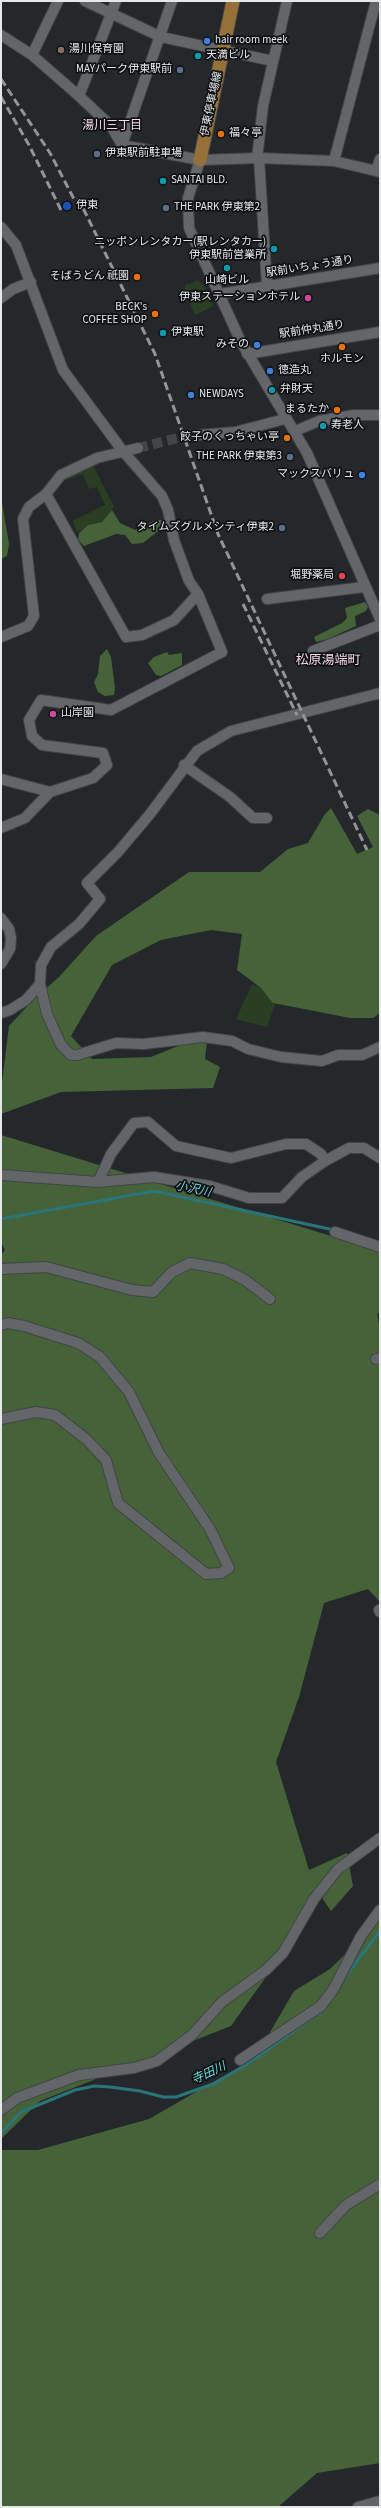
<!DOCTYPE html>
<html>
<head>
<meta charset="utf-8">
<style>
	body { margin:0 }
	#map { position:relative; width:381px; height:2508px; overflow:hidden; background:#25282b; font-family:"Source Sans 3",sans-serif }
	canvas { display:block }
	.frame { position:absolute; inset:0; border:2px solid #e5e7e8; pointer-events:none }
</style>
</head>
<body>
<div id="map">
<canvas width="381" height="2508"></canvas>
<div class="frame"></div>
</div>
<script>
const c = document.querySelector('canvas').getContext('2d');
c.lineJoin = 'round';
function fillPath(path, color) { c.fillStyle = color; c.fill(path, 'evenodd'); }
const shape = rows => new Path2D(rows.map(r => 'M' + r).join(''));
function stroke(path, color, width, dash) { c.strokeStyle = color; c.lineWidth = width; c.lineCap = dash ? 'butt' : 'round'; c.setLineDash(dash || []); c.stroke(path); }
function label(font, color, halo, rows, align = 'center') {
  c.font = font + ' "Source Sans 3","Noto Sans JP",sans-serif'; c.lineWidth = 3.5; c.setLineDash([]); c.textBaseline = 'middle'; c.strokeStyle = halo; c.fillStyle = color; for (const [text, x, y, turn = 0] of rows) {
    c.save(); c.translate(x, y); c.rotate((+turn || 0) * Math.PI / 180); c.textAlign = isNaN(turn) ? turn : align; if (halo) c.strokeText(text, 0, 0); c.fillText(text, 0, 0); c.restore();
  }
}
const green = shape([
	[197,281,202,283,213,306,195,315,184,290,186,285],
	[93,465,114,507,103,521,88,525,77,533,73,521,105,505,97,487,89,489,83,474,60,482,67,476],
	[252,984,261,988,275,1004,267,1027,236,1019]
]);
const forest = shape([
	[1,497,9,544,7,556,1,559],
	[112,510,120,523,135,530,156,520,165,520,167,524,143,543,132,544,125,535,116,534,84,546,78,540,79,533,88,525,102,522],
	[365,602,368,607,366,611,355,616,356,626,328,639,316,642,314,637,342,623,347,618,345,608],
	[107,649,111,657,115,688,114,695,105,696,98,692,94,682,98,674,100,656],
	[167,652,169,655,182,653,182,665,161,676,156,675,148,663,154,657],
	[331,808,357,854,373,847,357,816,368,809,380,815,380,1013,373,1018,350,1018,273,1003,261,988,237,970,242,934,211,930,161,940,112,965,71,1036,92,1059,151,1057,183,1044,207,1042,205,1059,220,1067,213,1088,61,1092,1,1114,1,1090,9,1026,31,1002,59,977,96,936,189,872,260,872,288,849,308,843,325,814],
	[1,1135,380,1251,380,1312,377,1314,380,1329,380,1602,368,1589,324,1603,299,1697,276,1762,309,1870,347,1853,353,1886,331,1911,318,1892,283,1953,231,2026,40,2101,1,2139,1,1255,5,1250,1,1242],
	[380,1920,380,2463,317,2473,278,2507,1,2507,1,2150,38,2150,149,2119,255,2058,294,1991,330,1969]
]);
const stream = shape([
	[1,1219,154,1191,334,1230],
	[344,1978,380,1931],
	[1,2133,21,2112,75,2090,94,2086,110,2087,140,2091,163,2097,176,2097,213,2084,246,2065,319,2013]
]);
const minorTunnel = shape([
	[138,448,186,436]
]);
const minor = shape([
	[85,1,161,37,273,61],
	[1,35,32,55,79,96,111,126,122,145,200,160,259,158,334,161,380,172],
	[32,55,58,1],
	[79,96,116,1],
	[122,145,172,1],
	[259,158,267,286],
	[257,159,263,106,287,1],
	[200,160,188,198,189,228,241,342,307,453,380,619],
	[334,161,376,1],
	[376,171,380,159],
	[1,227,16,245,63,370,122,450,162,496,168,510,174,540,189,581,198,594,222,652,111,710,41,700,29,720,32,736,42,745,103,753,107,765,93,778,50,792,1,779],
	[220,294,380,268],
	[1,298,13,289,31,282],
	[247,354,380,332],
	[295,431,319,421,354,415,380,415],
	[186,436,235,432,285,419],
	[46,494,126,637,142,635,174,620,198,594],
	[267,599,364,587],
	[1,637,28,626,34,616,23,519,29,507,46,494,61,475,97,458,138,448],
	[313,651,380,625],
	[184,765,230,797,253,818,267,818],
	[1,828,25,818,50,792],
	[1,918,9,929,11,938,10,949,1,964],
	[40,984,47,1014,61,1045,71,1055,77,1055,116,1043,144,1044,203,1037,232,1041,248,1049,281,1057,322,1061,338,1055,362,1055,380,1047],
	[1,1013,10,1010,26,1000,40,984,41,965,51,947,79,924,100,899,87,883,118,852,150,814,197,751,231,731,380,693],
	[1,1175,98,1182,154,1177,210,1186,249,1198,282,1198,302,1177,325,1161],
	[98,1182,111,1154,134,1123,148,1122,176,1146,231,1158,286,1144,306,1144,321,1154,325,1161,349,1148,364,1148,380,1158],
	[335,1232,380,1247],
	[1,1269,46,1267,132,1290,153,1292,172,1272,190,1263,223,1269,245,1280,270,1299],
	[1,1325,8,1323,24,1326,78,1343,100,1357,129,1392,159,1453,210,1529,229,1568,221,1573,206,1574,118,1503,106,1460,86,1439,55,1415,36,1412,1,1419],
	[376,1359,380,1358],
	[379,1610,380,1612],
	[240,2060,321,2006,333,1990,361,1936,380,1910],
	[1,2110,17,2098,79,2075,134,2068,157,2061,192,2035,222,2002,266,1970,283,1953,314,1899,338,1869,380,1838],
	[320,2233,346,2205,380,2184],
	[358,2507,380,2501]
]);
const major = shape([
	[200,160,233,1]
]);
const rail = shape([
	[1,79,50,153,75,201],
	[1,97,29,145,61,210],
	[78,198,155,354,218,534,367,850],
	[243,604,297,715]
]);
const markers = [
	[207,41,4,"#3f7fe0"],
	[61,50,4,"#8d6e63"],
	[198,56,4,"#0f9aa8"],
	[180,70,4,"#5c6f8a"],
	[221,134,4,"#e8710a"],
	[97,154,4,"#5c6f8a"],
	[163,181,4,"#0f9aa8"],
	[67,206,5,"#1a4fb4"],
	[166,208,4,"#5c6f8a"],
	[274,249,4,"#0f9aa8"],
	[227,268,4,"#0f9aa8"],
	[137,277,4,"#e8710a"],
	[308,298,4,"#d1479c"],
	[155,314,4,"#e8710a"],
	[163,333,4,"#0f9aa8"],
	[257,345,4,"#3f7fe0"],
	[342,347,4,"#e8710a"],
	[270,371,4,"#3f7fe0"],
	[272,390,4,"#0f9aa8"],
	[191,395,4,"#3f7fe0"],
	[337,410,4,"#e8710a"],
	[323,426,4,"#0f9aa8"],
	[287,438,4,"#e8710a"],
	[290,457,4,"#5c6f8a"],
	[362,475,4,"#3f7fe0"],
	[282,528,4,"#5c6f8a"],
	[342,576,4,"#e0444e"],
	[53,714,4,"#d1479c"]
];
const poiNames = [
	["hair room meek",215,41],
	["湯川保育園",69,50],
	["天満ビル",206,56],
	["MAYパーク伊東駅前",172,70,"right"],
	["福々亭",229,134],
	["伊東駅前駐車場",105,154],
	["SANTAI BLD.",171,181],
	["伊東",76,206],
	["THE PARK 伊東第2",174,208],
	["ニッポンレンタカー(駅レンタカー)",266,243,"right"],
	["伊東駅前営業所",266,256,"right"],
	["そばうどん 祇園",129,277,"right"],
	["山崎ビル",227,281,"center"],
	["伊東ステーションホテル",300,298,"right"],
	["BECK's",147,308,"right"],
	["COFFEE SHOP",147,321,"right"],
	["伊東駅",171,333],
	["みその",249,345,"right"],
	["ホルモン",342,360,"center"],
	["徳造丸",278,371],
	["弁財天",280,390],
	["NEWDAYS",199,395],
	["まるたか",329,410,"right"],
	["寿老人",331,426],
	["餃子のくっちゃい亭",279,438,"right"],
	["THE PARK 伊東第3",282,457,"right"],
	["マックスバリュ",354,475,"right"],
	["タイムズグルメシティ伊東2",274,528,"right"],
	["堀野薬局",334,576,"right"],
	["山岸園",61,714]
];
const streetNames = [
	["伊東停車場線",212,104,-78],
	["駅前いちょう通り",310,267,-9],
	["駅前仲丸通り",312,330,-9]
];
const neighbourhoodNames = [
	["湯川三丁目",112,126]
];
const waterNames = [
	["小沢川",193,1190,12],
	["寺田川",209,2074,-25]
];
const quarterNames = [
	["松原湯端町",328,661]
];
fillPath(green, '#2a3e21');
fillPath(forest, '#456239');
stroke(stream, '#2a7579', 3);
stroke(minorTunnel, '#424547', 10, [10, 5]);
stroke(minor, '#424446', 12);
stroke(major, '#424446', 15);
stroke(minor, '#636669', 10);
stroke(major, '#957037', 13);
stroke(rail, '#929596', 3, [8, 4]);
for (const [x, y, r, color] of markers) { const dot = new Path2D(); dot.arc(x, y, r, 0, 2 * Math.PI); c.fillStyle = color; c.fill(dot); stroke(dot, '#0f1112', 1.5); }
label('11px', '#e5e7e8', '#0f1112', poiNames, 'left');
label('11px', '#e5e7e8', '#0f1112', streetNames);
label('12px', '#f7d9ea', '#0f1112', neighbourhoodNames);
label('italic 12px', '#69dadf', '#0f1112', waterNames);
label('13px', '#f7d9ea', '#0f1112', quarterNames);
</script>
</body>
</html>
